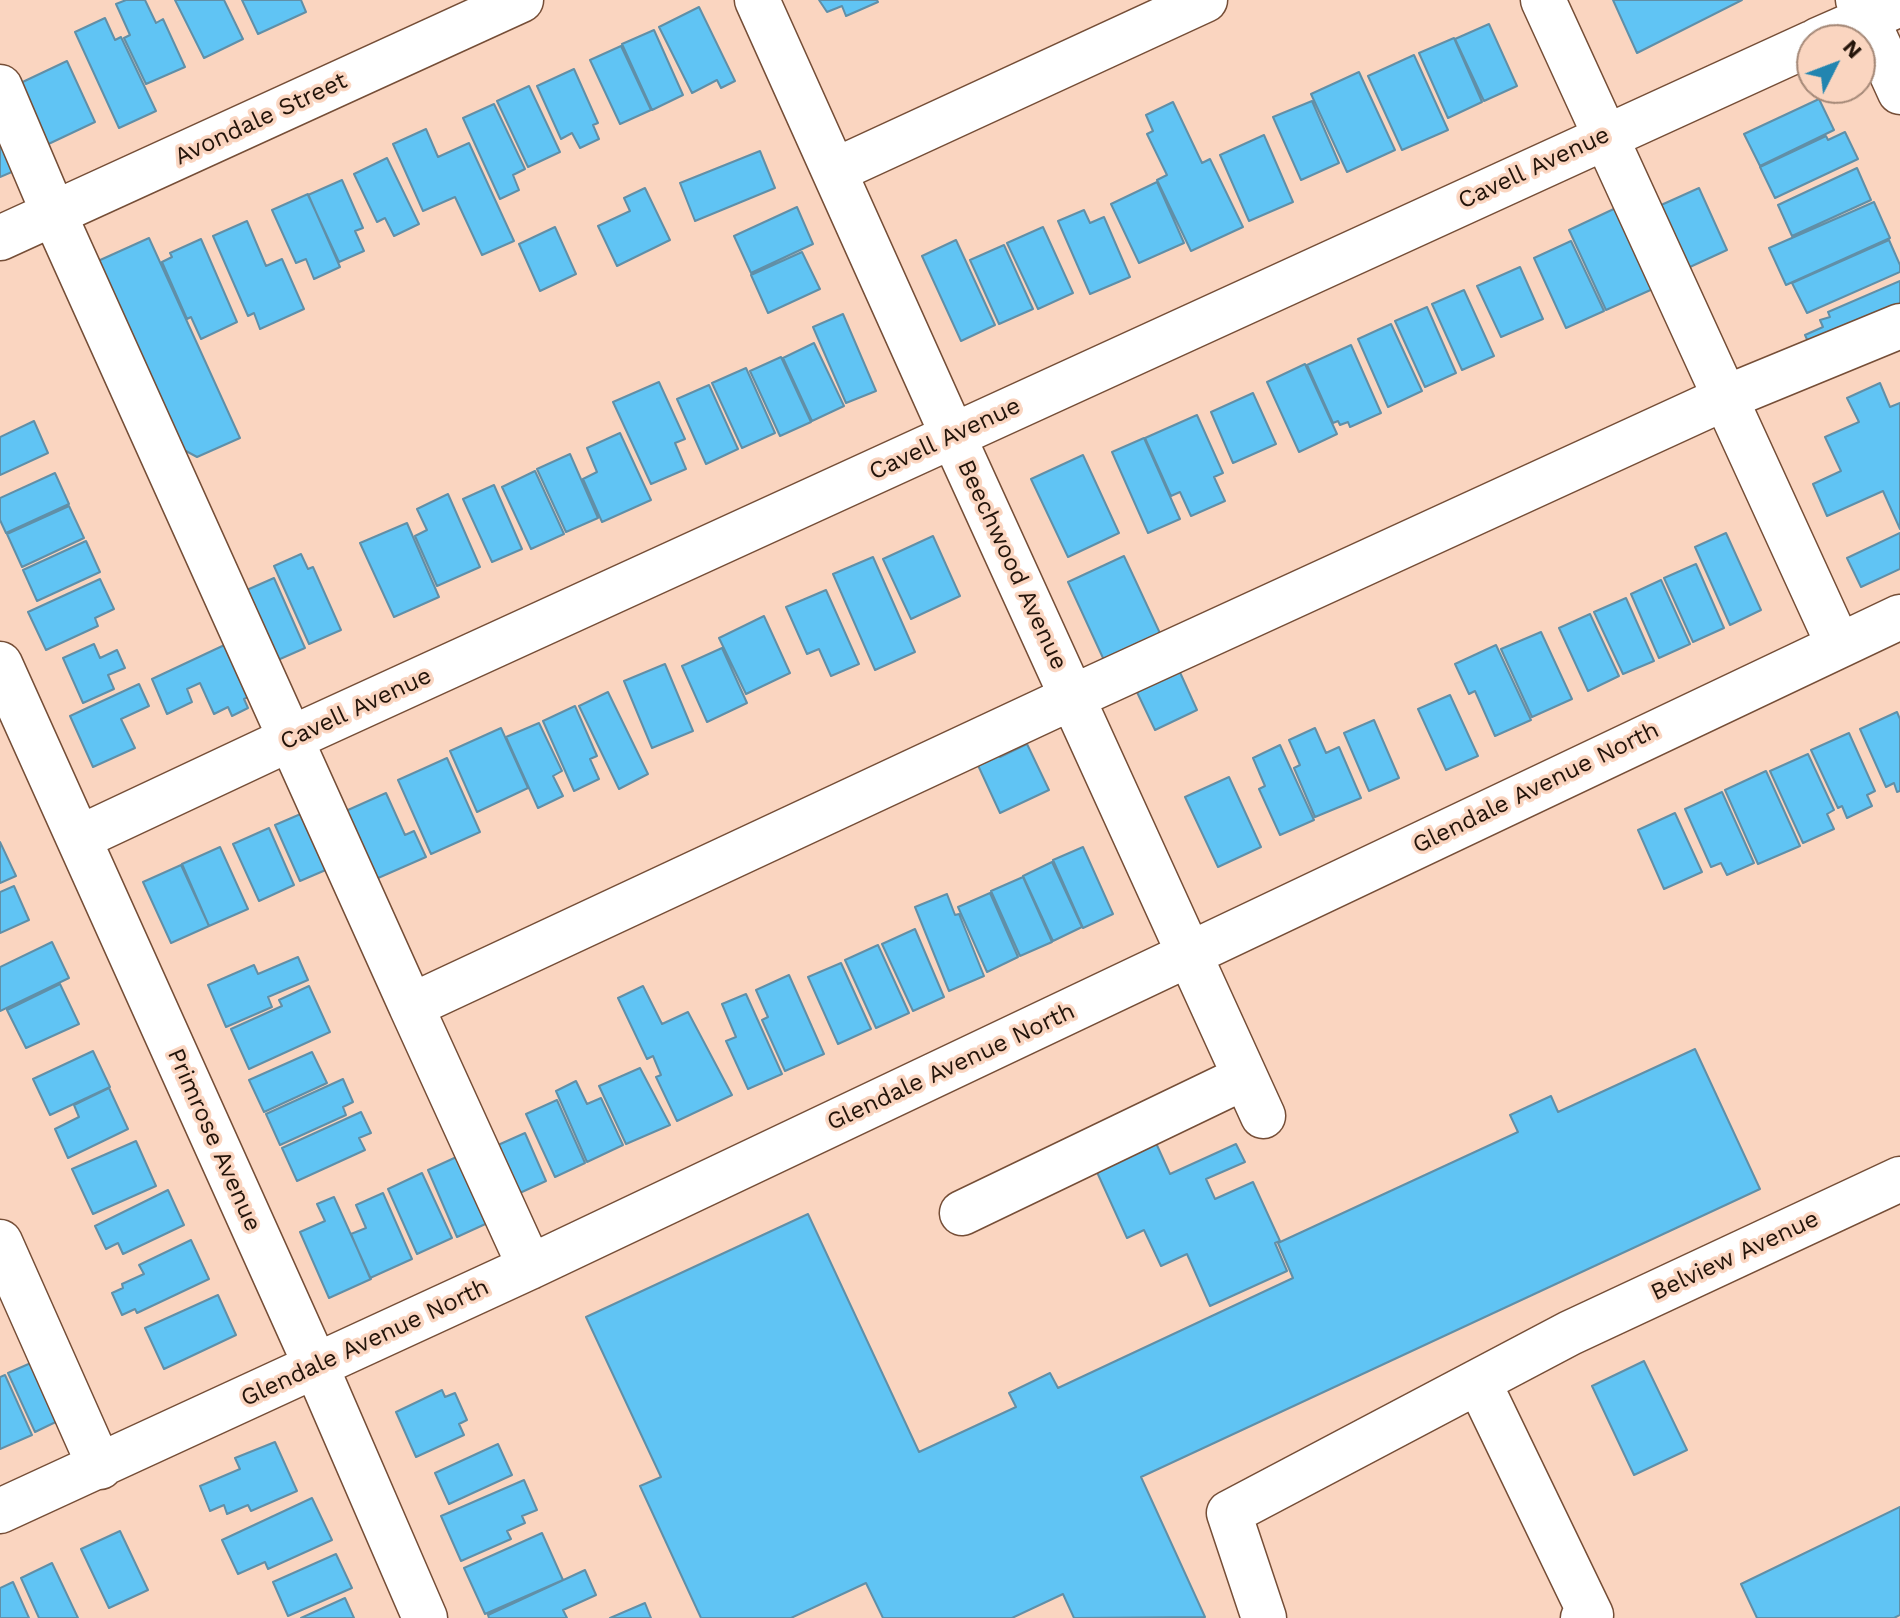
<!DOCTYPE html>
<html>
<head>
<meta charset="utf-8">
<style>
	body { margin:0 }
	#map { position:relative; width:1900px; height:1618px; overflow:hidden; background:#fad5c0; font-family:"Work Sans",sans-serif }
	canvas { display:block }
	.north { position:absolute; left:1796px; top:24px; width:80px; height:80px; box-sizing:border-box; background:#fad5c0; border:2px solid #a48877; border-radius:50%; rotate:48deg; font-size:22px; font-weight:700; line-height:32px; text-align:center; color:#23140a }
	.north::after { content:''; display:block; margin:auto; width:28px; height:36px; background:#2285b0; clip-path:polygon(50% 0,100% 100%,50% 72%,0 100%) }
</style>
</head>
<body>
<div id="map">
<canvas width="1900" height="1618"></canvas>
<div class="north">N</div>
</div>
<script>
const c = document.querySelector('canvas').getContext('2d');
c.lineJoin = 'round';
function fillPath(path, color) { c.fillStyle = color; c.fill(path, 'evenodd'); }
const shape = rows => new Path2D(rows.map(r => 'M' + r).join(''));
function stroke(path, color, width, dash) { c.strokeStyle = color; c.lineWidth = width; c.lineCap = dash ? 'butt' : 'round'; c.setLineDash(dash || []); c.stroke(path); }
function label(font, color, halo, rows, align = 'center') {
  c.font = font + ' "Work Sans",sans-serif'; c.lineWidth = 7; c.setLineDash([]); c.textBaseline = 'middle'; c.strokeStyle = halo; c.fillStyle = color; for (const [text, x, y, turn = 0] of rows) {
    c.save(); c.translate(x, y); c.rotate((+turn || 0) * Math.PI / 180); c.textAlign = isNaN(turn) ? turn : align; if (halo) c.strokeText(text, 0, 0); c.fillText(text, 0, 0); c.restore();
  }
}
const building = shape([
	[126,0,145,0,156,23,163,19,185,67,146,84,124,38,130,35,116,4,126,0],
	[175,0,224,0,243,39,204,58,175,0],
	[242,0,301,0,306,12,258,34,242,0],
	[819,0,877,0,878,2,846,16,842,6,827,12,819,0],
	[1613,0,1742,0,1637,53,1613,0],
	[699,7,735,81,721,88,717,80,692,93,659,27,699,7],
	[105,18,115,40,121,37,156,111,119,128,75,32,105,18],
	[1489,24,1517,86,1484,101,1455,39,1489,24],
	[654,30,683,95,652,110,622,44,654,30],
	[1454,38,1482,102,1448,118,1419,53,1454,38],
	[621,46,651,110,620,124,590,60,621,46],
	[1414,55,1448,130,1402,150,1368,76,1414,55],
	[67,61,95,122,40,148,12,87,67,61],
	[574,69,598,123,593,125,599,139,580,148,572,133,561,139,537,86,574,69],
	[1359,72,1395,150,1347,172,1311,94,1359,72],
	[529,86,560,152,528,167,497,101,529,86],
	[1819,99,1834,130,1760,166,1744,134,1819,99],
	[1312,101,1339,163,1301,180,1273,117,1312,101],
	[1173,102,1202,163,1210,159,1243,227,1191,251,1157,180,1167,175,1147,134,1153,131,1146,115,1173,102],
	[494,104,525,169,513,175,519,190,500,199,463,118,494,104],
	[426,129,438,157,469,143,514,241,482,255,455,197,423,211,393,144,426,129],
	[1845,132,1858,159,1775,198,1760,167,1826,136,1828,140,1845,132],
	[0,133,21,168,0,177,0,133],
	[1264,135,1293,202,1249,221,1220,155,1264,135],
	[760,151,775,188,695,221,680,183,760,151],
	[387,158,419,224,394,236,385,218,377,222,354,174,387,158],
	[1857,168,1871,200,1792,236,1778,205,1857,168],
	[342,180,363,228,355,231,364,251,339,262,308,195,342,180],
	[1157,182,1184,243,1139,263,1111,204,1157,182],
	[645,188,670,240,617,266,598,226,630,211,624,198,645,188],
	[1699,188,1727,250,1679,272,1650,210,1699,188],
	[308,194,340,267,314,279,306,259,296,263,272,210,308,194],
	[1874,202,1890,238,1786,285,1769,248,1874,202],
	[797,207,813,244,751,273,734,236,797,207],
	[1618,207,1655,288,1606,310,1569,230,1618,207],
	[1084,210,1090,223,1104,217,1130,277,1090,294,1058,221,1084,210],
	[247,221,266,266,282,259,304,309,260,329,254,313,248,316,213,236,247,221],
	[555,227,576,274,540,291,519,244,555,227],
	[1043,227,1073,293,1038,309,1007,243,1043,227],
	[149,238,240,438,197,457,175,445,98,261,149,238],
	[201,239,237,322,201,339,191,317,187,319,162,262,172,257,170,253,201,239],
	[956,240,995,325,961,341,922,256,956,240],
	[1889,240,1900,265,1900,272,1807,313,1792,283,1889,240],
	[1571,241,1604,311,1566,328,1534,258,1571,241],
	[1004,245,1033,309,999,324,970,260,1004,245],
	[802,252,820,289,768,313,751,275,802,252],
	[1520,267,1543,319,1501,337,1477,286,1520,267],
	[1900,281,1900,318,1814,355,1805,335,1823,327,1820,320,1830,317,1828,312,1900,281],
	[1464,290,1494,356,1462,370,1432,304,1464,290],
	[1427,307,1456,373,1425,387,1395,321,1427,307],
	[843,314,876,391,846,403,813,327,843,314],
	[1391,324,1422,391,1388,407,1358,339,1391,324],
	[814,343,844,406,812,421,783,358,814,343],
	[1351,345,1381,413,1350,427,1348,422,1340,425,1338,421,1333,423,1307,365,1351,345],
	[781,357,811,422,780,436,750,371,781,357],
	[1305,364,1337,434,1299,452,1267,382,1305,364],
	[746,368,775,433,742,448,712,383,746,368],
	[659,382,685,439,675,443,686,469,651,484,613,402,659,382],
	[1880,383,1890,407,1900,403,1900,529,1883,491,1827,516,1813,484,1841,471,1825,437,1859,422,1847,398,1880,383],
	[709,385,738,449,706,464,677,399,709,385],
	[1253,393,1276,444,1233,463,1211,412,1253,393],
	[1197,415,1223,473,1214,477,1225,501,1191,516,1180,492,1171,496,1145,438,1197,415],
	[34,421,48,453,0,475,0,437,34,421],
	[620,433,651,500,602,522,583,479,597,472,587,448,620,433],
	[1144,438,1180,519,1148,533,1112,452,1144,438],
	[570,454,598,518,566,532,537,469,570,454],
	[1083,455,1119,533,1068,557,1031,479,1083,455],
	[535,471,564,534,531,549,502,487,535,471],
	[55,473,69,504,6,533,0,520,0,498,55,473],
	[494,485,522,549,492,562,463,499,494,485],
	[448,494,480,567,437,586,415,536,427,530,417,509,448,494],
	[69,506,84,538,22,567,7,534,69,506],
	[407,523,439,597,394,617,360,543,407,523],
	[1726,533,1761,610,1730,625,1695,547,1726,533],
	[1900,533,1900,569,1861,587,1847,558,1900,533],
	[933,536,960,596,911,619,883,559,933,536],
	[86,541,100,572,37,601,23,570,86,541],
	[301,554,308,569,313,567,341,630,309,644,274,566,301,554],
	[1124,556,1165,644,1109,671,1068,582,1124,556],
	[873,557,915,652,875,670,833,574,873,557],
	[1696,564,1724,628,1693,642,1664,578,1696,564],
	[274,578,305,648,271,663,240,593,274,578],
	[100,579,114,609,95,618,98,626,46,650,28,612,100,579],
	[1661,580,1690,644,1659,658,1631,594,1661,580],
	[826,590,859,664,831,676,819,649,807,654,786,607,826,590],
	[1626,598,1654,661,1623,674,1594,612,1626,598],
	[1590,614,1619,676,1588,691,1559,628,1590,614],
	[764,616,790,673,746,694,719,638,764,616],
	[1541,632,1572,699,1532,717,1501,649,1541,632],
	[233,641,257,693,244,699,248,708,232,716,228,707,214,714,200,683,187,689,192,702,167,714,152,679,233,641],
	[94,644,100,658,117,650,125,668,108,675,114,689,83,703,63,658,94,644],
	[1496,645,1531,720,1495,736,1475,691,1469,694,1455,664,1496,645],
	[722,648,747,703,707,722,682,666,722,648],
	[665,664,693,731,652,748,624,681,665,664],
	[1178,668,1197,710,1155,730,1135,688,1178,668],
	[139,684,149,706,121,719,135,748,93,767,70,716,139,684],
	[608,692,648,774,619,789,579,706,608,692],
	[1450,695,1478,756,1446,770,1418,709,1450,695],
	[575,706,597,756,590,759,599,779,574,791,543,721,575,706],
	[1897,712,1900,719,1900,791,1897,792,1894,783,1886,787,1860,729,1897,712],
	[1374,720,1399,778,1369,791,1344,733,1374,720],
	[539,723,562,771,553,776,563,796,538,808,506,737,539,723],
	[501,728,528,788,477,812,450,751,501,728],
	[1315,728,1326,753,1339,747,1361,798,1315,817,1294,768,1300,765,1289,740,1315,728],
	[1849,733,1875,791,1867,795,1872,806,1847,818,1842,806,1838,808,1811,750,1849,733],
	[1027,744,1049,790,1000,813,976,761,996,750,1000,757,1027,744],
	[1280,745,1314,820,1280,835,1259,789,1265,786,1253,758,1280,745],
	[1808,754,1834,810,1827,814,1834,829,1803,843,1770,771,1808,754],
	[447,758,480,832,431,854,398,780,447,758],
	[1766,771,1800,846,1758,864,1725,790,1766,771],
	[1229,777,1261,847,1218,867,1185,797,1229,777],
	[1722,792,1754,863,1727,875,1721,863,1711,867,1685,809,1722,792],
	[386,793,405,835,414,831,426,857,369,882,339,814,386,793],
	[310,810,335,866,300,881,275,825,310,810],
	[1675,813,1702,872,1664,889,1638,830,1675,813],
	[269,828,294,885,259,901,233,844,269,828],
	[0,842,16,876,0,883,0,842],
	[220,847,248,909,209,926,182,864,220,847],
	[1083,847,1113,914,1083,928,1053,860,1083,847],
	[1052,862,1082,927,1053,941,1023,876,1052,862],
	[181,865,209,926,171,943,143,882,181,865],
	[1023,877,1052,942,1020,956,991,891,1023,877],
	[14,886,29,920,0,933,0,892,14,886],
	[990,893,1018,957,987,972,958,907,990,893],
	[947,894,955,915,959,914,984,976,949,991,915,907,947,894],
	[915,929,944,997,913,1011,882,944,915,929],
	[52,942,69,978,0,1011,0,967,52,942],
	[878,945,909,1013,876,1028,845,960,878,945],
	[298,957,308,980,268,997,272,1007,226,1027,208,985,254,965,258,974,298,957],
	[841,963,871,1029,838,1044,808,977,841,963],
	[789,975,824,1054,785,1071,762,1020,768,1017,756,990,789,975],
	[60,984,79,1024,26,1048,7,1010,60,984],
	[309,986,330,1032,249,1069,231,1029,282,1006,279,1000,309,986],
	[643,986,662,1024,688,1012,732,1095,677,1121,656,1077,661,1075,653,1056,647,1059,618,998,643,986],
	[746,994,782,1074,748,1089,726,1041,736,1037,722,1004,746,994],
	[1695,1049,1760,1189,1141,1477,1205,1617,1074,1618,1063,1594,1012,1618,883,1618,866,1583,791,1618,701,1618,640,1486,661,1477,586,1317,808,1214,919,1452,1016,1407,1009,1393,1050,1373,1058,1388,1293,1278,1278,1243,1518,1132,1510,1115,1551,1096,1558,1112,1695,1049],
	[93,1051,110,1087,50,1115,33,1079,93,1051],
	[312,1052,327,1083,264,1112,249,1080,312,1052],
	[640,1068,670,1125,626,1144,599,1086,640,1068],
	[343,1079,353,1102,343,1107,346,1115,280,1145,266,1114,343,1079],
	[576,1081,587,1104,601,1098,623,1145,587,1162,556,1091,576,1081],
	[109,1088,128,1129,68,1158,55,1129,79,1117,74,1105,109,1088],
	[557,1100,585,1163,555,1177,526,1114,557,1100],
	[361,1112,371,1133,359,1138,365,1150,297,1181,282,1148,361,1112],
	[525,1133,546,1181,511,1197,489,1149,525,1133],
	[136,1141,156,1186,93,1214,72,1169,136,1141],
	[1156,1143,1170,1174,1236,1144,1245,1162,1206,1179,1215,1199,1253,1182,1280,1241,1275,1243,1287,1271,1210,1306,1187,1254,1161,1266,1144,1230,1127,1238,1096,1170,1156,1143],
	[463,1154,492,1221,457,1237,428,1170,463,1154],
	[422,1173,452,1238,417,1254,388,1189,422,1173],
	[168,1190,184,1225,123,1254,118,1243,106,1249,95,1226,168,1190],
	[383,1193,412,1259,370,1278,351,1234,366,1228,356,1205,383,1193],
	[334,1197,371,1279,329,1298,300,1232,325,1221,317,1204,334,1197],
	[191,1240,209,1279,137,1313,135,1309,122,1315,112,1293,123,1288,122,1284,144,1274,139,1265,191,1240],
	[218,1295,236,1335,164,1369,145,1328,218,1295],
	[40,1359,66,1417,35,1432,8,1373,40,1359],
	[1644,1361,1687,1450,1634,1475,1592,1386,1644,1361],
	[5,1375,32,1435,0,1449,0,1377,5,1375],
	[442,1390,445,1397,455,1393,467,1420,459,1424,464,1435,416,1457,396,1412,442,1390],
	[275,1442,297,1491,251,1511,248,1505,227,1514,224,1505,210,1511,200,1486,240,1469,235,1458,275,1442],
	[498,1444,512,1475,449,1504,435,1473,498,1444],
	[524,1480,537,1510,522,1516,525,1523,507,1531,511,1539,461,1561,441,1516,524,1480],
	[312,1498,332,1540,268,1569,265,1562,238,1574,222,1540,312,1498],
	[1900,1507,1900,1615,1894,1618,1757,1618,1741,1584,1900,1507],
	[120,1531,148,1590,109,1608,81,1549,120,1531],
	[542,1533,563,1580,485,1614,464,1568,542,1533],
	[336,1554,352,1588,288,1616,273,1582,336,1554],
	[52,1563,78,1618,39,1618,21,1578,52,1563],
	[585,1570,596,1595,563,1610,567,1618,489,1618,488,1615,585,1570],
	[13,1582,29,1618,0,1618,0,1588,13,1582],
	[345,1598,354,1618,301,1618,345,1598],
	[645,1603,651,1618,610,1618,645,1603]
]);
const minor = shape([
	[757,0,953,436,1263,1116],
	[1543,0,1838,644],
	[1818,40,1900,4],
	[0,87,54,214,411,1006,1073,697,1725,398,1900,326],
	[834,171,1205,0],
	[0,238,521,0],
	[0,664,315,1364,425,1618],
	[79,838,292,738,1812,43],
	[411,1006,530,1267],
	[962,1213,1245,1077],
	[0,1242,100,1467],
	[1479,1383,1591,1615,1583,1618],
	[0,1511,530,1267,1900,617],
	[1264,1618,1229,1513,1570,1333,1900,1179]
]);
const major = shape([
	[1858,0,1900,92]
]);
const streetNames = [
	["Avondale Street",261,119,-25],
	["Cavell Avenue",1534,168,-25],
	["Cavell Avenue",945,439,-25],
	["Beechwood Avenue",1012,565,65],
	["Cavell Avenue",356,709,-25],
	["Glendale Avenue North",1536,788,-26],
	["Glendale Avenue North",951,1067,-25],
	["Primrose Avenue",214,1140,66],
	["Belview Avenue",1735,1256,-25],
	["Glendale Avenue North",365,1343,-25]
];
fillPath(building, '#60c4f4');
stroke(building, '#608fa7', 2);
stroke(minor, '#754e37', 47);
stroke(major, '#754e37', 47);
stroke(minor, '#fff', 44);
stroke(major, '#fff', 44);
label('24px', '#23140a', '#fad5c0', streetNames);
</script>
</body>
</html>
